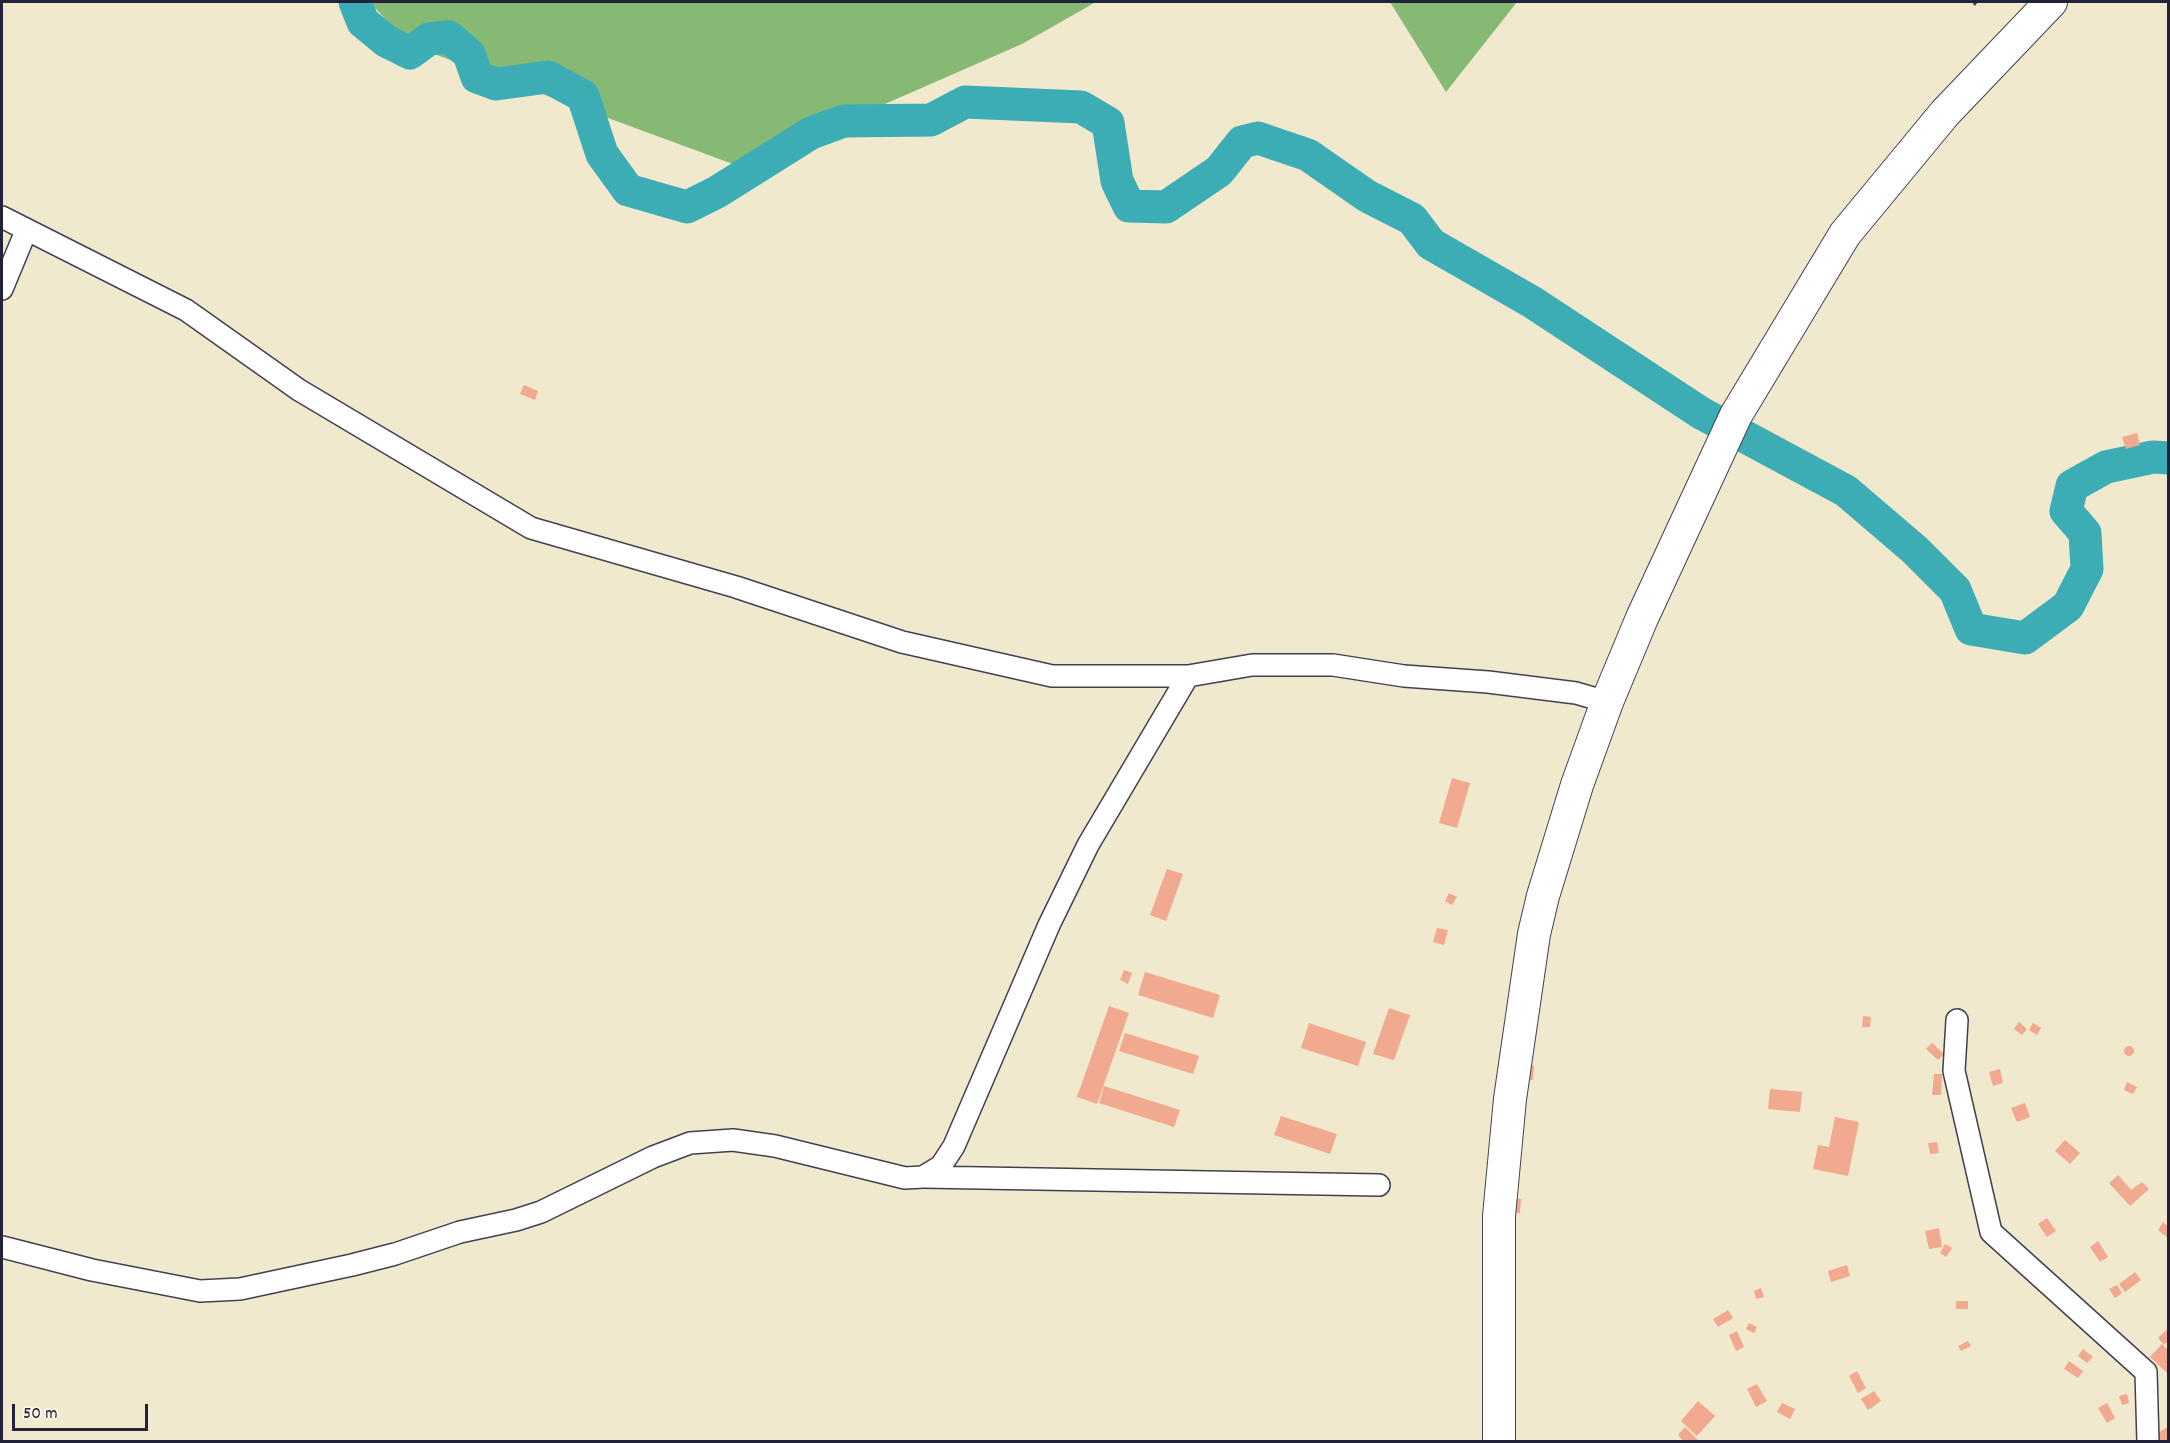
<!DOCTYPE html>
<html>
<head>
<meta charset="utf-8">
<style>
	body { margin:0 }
	#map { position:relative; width:2170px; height:1443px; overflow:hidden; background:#f1e9ce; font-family:Dekko,sans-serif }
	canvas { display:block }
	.frame { position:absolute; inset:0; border:3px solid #22223b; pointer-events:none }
	.scale { position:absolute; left:12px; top:1404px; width:136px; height:27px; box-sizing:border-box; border:3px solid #22223b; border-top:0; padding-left:8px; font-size:18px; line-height:21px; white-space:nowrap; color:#22223b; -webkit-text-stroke:4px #fcf5e5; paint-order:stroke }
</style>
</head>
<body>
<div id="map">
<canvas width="2170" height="1443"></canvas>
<div class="frame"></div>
<div class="scale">50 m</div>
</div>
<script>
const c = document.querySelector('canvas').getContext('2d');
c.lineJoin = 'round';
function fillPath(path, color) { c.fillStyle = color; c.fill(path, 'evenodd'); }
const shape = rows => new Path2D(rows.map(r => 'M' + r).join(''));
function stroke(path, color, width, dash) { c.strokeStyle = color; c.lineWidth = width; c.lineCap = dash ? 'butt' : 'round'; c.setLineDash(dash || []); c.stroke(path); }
const forest = shape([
	[370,2,1096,2,1022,44,741,167,407,44],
	[1390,2,1517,2,1446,92]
]);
const river = shape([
	[355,2,363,22,386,41,410,53,429,39,449,37,469,54,477,77,496,84,548,77,583,96,602,154,628,190,687,207,717,192,811,133,844,121,931,120,965,102,1081,107,1108,123,1117,181,1129,206,1166,207,1219,171,1242,142,1258,138,1308,155,1367,196,1412,219,1431,244,1532,302,1701,413,1846,491,1915,550,1955,590,1971,629,2025,638,2068,606,2087,569,2085,533,2066,511,2072,486,2106,467,2153,457,2168,458]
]);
const building = shape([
	[524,385,538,391,535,400,520,394],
	[2137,433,2140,445,2126,449,2122,437],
	[1452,778,1470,783,1457,828,1439,823],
	[1167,869,1183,874,1166,921,1150,915],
	[1449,893,1457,897,1452,905,1445,901],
	[1437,928,1448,930,1444,945,1433,942],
	[1124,970,1132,973,1128,984,1120,980],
	[1145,972,1220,995,1213,1018,1138,995],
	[1109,1006,1129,1013,1097,1104,1077,1097],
	[1389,1008,1410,1015,1394,1060,1373,1054],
	[1863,1016,1871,1017,1870,1027,1862,1027],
	[2019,1022,2027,1029,2022,1035,2014,1029],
	[1309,1023,1366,1042,1358,1066,1301,1048],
	[2033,1023,2041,1028,2037,1035,2029,1030],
	[1125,1033,1199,1056,1193,1074,1119,1051],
	[1932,1043,1944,1054,1938,1060,1926,1049],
	'2124 1051a5 5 0 1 1 10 0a5 5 0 1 1-10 0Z',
	[1526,1065,1534,1066,1533,1080,1525,1079],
	[2000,1069,2003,1083,1993,1086,1989,1072],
	[1934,1074,1942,1074,1941,1095,1932,1095],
	[2127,1082,2137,1087,2133,1094,2124,1090],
	[1104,1086,1180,1110,1174,1127,1099,1103],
	[1770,1089,1802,1092,1800,1112,1768,1109],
	[2025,1103,2030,1117,2017,1122,2011,1108],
	[1281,1116,1337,1134,1330,1154,1274,1135],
	[1835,1117,1859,1122,1848,1176,1813,1169,1818,1145,1829,1147],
	[2065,1140,2080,1153,2070,1164,2055,1151],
	[1937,1142,1939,1153,1930,1154,1928,1143],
	[2118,1175,2131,1190,2142,1182,2149,1189,2130,1206,2109,1183],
	[1513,1198,1521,1199,1520,1213,1512,1213],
	[2047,1218,2056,1231,2047,1237,2038,1224],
	[2163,1222,2168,1226,2168,1238,2158,1230],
	[1939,1228,1942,1247,1929,1249,1925,1231],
	[2098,1241,2108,1257,2100,1262,2090,1247],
	[1945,1244,1952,1248,1946,1257,1940,1253],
	[1847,1265,1850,1276,1831,1282,1828,1271],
	[2135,1272,2141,1280,2125,1292,2119,1284],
	[2117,1285,2122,1293,2115,1298,2109,1289],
	[1761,1288,1764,1297,1756,1299,1754,1291],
	[1956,1301,1968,1301,1968,1309,1956,1309],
	[1728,1310,1733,1318,1718,1327,1713,1319],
	[1749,1323,1757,1327,1754,1333,1746,1329],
	[2168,1328,2168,1341,2164,1345,2158,1338],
	[1737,1331,1744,1347,1736,1351,1729,1335],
	[1968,1341,1971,1346,1961,1351,1958,1346],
	[2162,1344,2168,1350,2168,1374,2150,1357],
	[2083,1349,2093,1357,2087,1363,2078,1356],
	[2069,1361,2083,1371,2078,1378,2064,1369],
	[1857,1371,1866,1388,1858,1393,1849,1376],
	[1757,1384,1767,1401,1756,1407,1747,1389],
	[1874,1391,1881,1401,1868,1410,1861,1399],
	[2127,1394,2129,1403,2122,1405,2119,1396],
	[1698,1401,1715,1416,1697,1436,1681,1421],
	[1782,1403,1795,1409,1790,1419,1777,1412],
	[2107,1403,2115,1418,2107,1423,2098,1408],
	[1685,1427,1698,1440,1696,1442,1684,1442,1678,1435],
	[2168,1427,2168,1442,2161,1442,2156,1434]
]);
const path = shape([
	[1974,5,1976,2]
]);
const minor = shape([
	[2,217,186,310,299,390,531,528,736,587,902,642,1052,676,1188,676],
	[2,289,26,231],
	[1957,1020,1954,1071,1991,1232,2146,1372,2148,1442],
	[924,1177,1379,1185],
	[2,1247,92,1270,200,1291,240,1289,352,1265,395,1254,460,1232,516,1220,541,1212,653,1157,690,1143,733,1140,775,1146,905,1178,923,1177,941,1166,954,1146,1049,925,1088,845,1188,676,1252,665,1333,665,1404,676,1488,682,1576,693,1607,702]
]);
const highway = shape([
	[1499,1442,1499,1216,1510,1099,1534,934,1543,896,1577,785,1607,702,1642,618,1736,415,1845,234,1945,113,2051,2]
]);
fillPath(forest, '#86b974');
stroke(river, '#3cadb4', 33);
fillPath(building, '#f1a98f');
stroke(minor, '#414051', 24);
stroke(highway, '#414051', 34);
stroke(path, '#414051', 3, [4.5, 4.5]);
stroke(minor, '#fff', 21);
stroke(highway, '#fff', 32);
</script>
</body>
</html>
